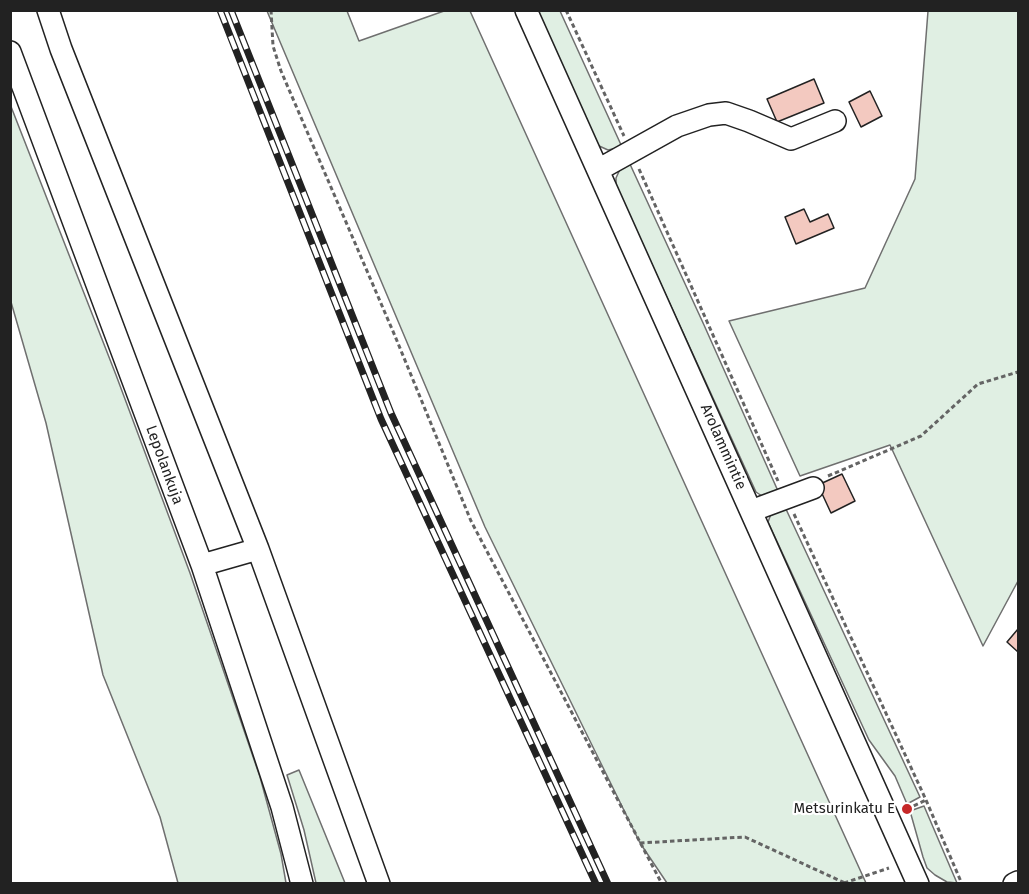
<!DOCTYPE html>
<html>
<head>
<meta charset="utf-8">
<style>
	body { margin:0 }
	#map { position:relative; width:1029px; height:894px; overflow:hidden; background:#fff; font-family:"Fira Sans",sans-serif }
	canvas { display:block }
	.frame { position:absolute; inset:0; border:12px solid #222; pointer-events:none }
</style>
</head>
<body>
<div id="map">
<canvas width="1029" height="894"></canvas>
<div class="frame"></div>
</div>
<script>
const c = document.querySelector('canvas').getContext('2d');
c.lineJoin = 'round';
function fillPath(path, color) { c.fillStyle = color; c.fill(path, 'evenodd'); }
const shape = rows => new Path2D(rows.map(r => 'M' + r).join(''));
function stroke(path, color, width, dash) { c.strokeStyle = color; c.lineWidth = width; c.lineCap = dash ? 'butt' : 'round'; c.setLineDash(dash || []); c.stroke(path); }
function label(font, color, halo, rows, align = 'center') {
  c.font = font + ' "Fira Sans",sans-serif'; c.lineWidth = 4.5; c.setLineDash([]); c.textBaseline = 'middle'; c.strokeStyle = halo; c.fillStyle = color; for (const [text, x, y, turn = 0] of rows) {
    c.save(); c.translate(x, y); c.rotate((+turn || 0) * Math.PI / 180); c.textAlign = isNaN(turn) ? turn : align; if (halo) c.strokeText(text, 0, 0); c.fillText(text, 0, 0); c.restore();
  }
}
const green = shape([
	[267,11,347,11,359,41,444,11,470,11,866,883,667,883,640,843,485,527,267,11],
	[536,11,560,11,622,147,608,150,597,145,536,11],
	[928,11,1018,11,1018,581,983,646,890,445,800,476,729,321,865,288,915,179,928,11],
	[10,104,116,375,190,573,260,777,281,854,286,883,178,883,160,817,103,675,46,423,11,302,10,104],
	[629,162,704,325,778,491,762,496,756,492,616,186,616,178,621,167,629,162],
	[785,507,920,797,907,804,895,776,869,740,768,522,771,514,785,507],
	[299,770,345,883,316,883,304,830,287,775,299,770],
	[924,806,957,883,947,882,935,875,927,868,923,857,910,811,924,806]
]);
const building = shape([
	[814,79,824,103,777,122,767,99,814,79],
	[870,91,882,116,861,127,849,102,870,91],
	[804,209,810,222,828,214,834,228,796,244,785,217,804,209],
	[842,474,855,501,831,513,818,485,842,474],
	[1018,629,1018,652,1007,642,1018,629]
]);
const path = shape([
	[271,10,273,46,281,71,395,336,471,521,662,884],
	[566,10,624,136],
	[639,169,778,481],
	[828,476,921,436,978,384,1018,372],
	[794,514,926,800,962,884],
	[907,809,926,800],
	[640,843,745,837,845,883],
	[844,883,889,868]
]);
const minor = shape([
	[48,10,61,49,258,549,379,884],
	[526,10,918,884],
	[10,52,202,565,282,807,302,884],
	[598,170,677,126,709,115,726,113,749,121,791,139,835,121],
	[751,511,813,488],
	[202,565,258,549],
	[1014,884,1018,882]
]);
const rail = shape([
	[220,10,381,419,596,884],
	[231,10,391,413,608,884]
]);
const markers = [
	[907,809,6,"#c62828"]
];
const streetNames = [
	["Arolammintie",723,447,66],
	["Lepolankuja",164,465,70]
];
const poiNames = [
	["Metsurinkatu E",895,809]
];
fillPath(green, '#e0efe3');
stroke(green, '#6f6f6f', 1.5);
fillPath(building, '#f3c9c0');
stroke(building, '#222', 1.5);
stroke(minor, '#222', 24);
stroke(path, '#646464', 3, [4.5, 3]);
stroke(minor, '#fff', 21);
stroke(rail, '#222', 7);
stroke(rail, '#fff', 4.5, [14]);
for (const [x, y, r, color] of markers) { const dot = new Path2D(); dot.arc(x, y, r, 0, 2 * Math.PI); c.fillStyle = color; c.fill(dot); stroke(dot, '#fff', 2); }
label('15px', '#222', '#fff', streetNames);
label('15px', '#222', '#fff', poiNames, 'right');
</script>
</body>
</html>
